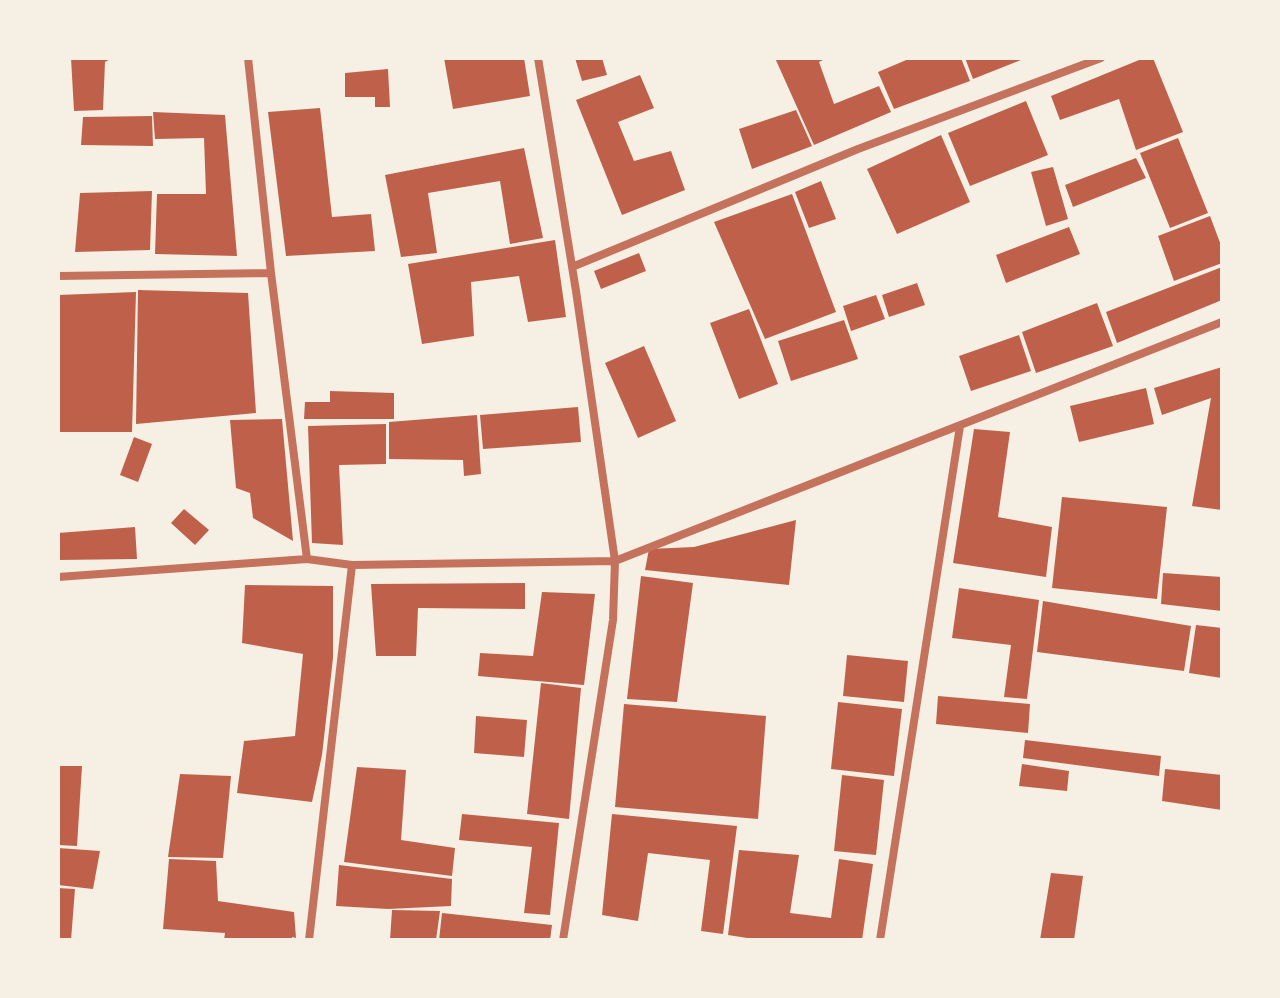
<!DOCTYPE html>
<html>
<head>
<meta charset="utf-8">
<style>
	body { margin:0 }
	#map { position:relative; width:1280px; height:998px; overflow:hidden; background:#f6efe4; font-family:"Space Grotesk",sans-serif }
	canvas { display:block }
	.frame { position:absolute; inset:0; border:60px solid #f6efe4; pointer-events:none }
</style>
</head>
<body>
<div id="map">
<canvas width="1280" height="998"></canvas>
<div class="frame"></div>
</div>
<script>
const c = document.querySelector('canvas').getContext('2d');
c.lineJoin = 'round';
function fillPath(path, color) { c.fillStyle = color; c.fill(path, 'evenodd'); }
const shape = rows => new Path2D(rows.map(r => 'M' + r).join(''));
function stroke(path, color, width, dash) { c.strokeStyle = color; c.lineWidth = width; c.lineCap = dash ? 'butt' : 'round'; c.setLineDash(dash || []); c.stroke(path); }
const building = shape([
	[71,58,112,58,105,62,103,110,74,111],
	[444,58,524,58,530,96,453,109],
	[575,58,602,58,607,75,582,81],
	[775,58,827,58,819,62,834,104,879,86,891,112,814,145],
	[911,58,961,58,970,81,894,109,878,72],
	[965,58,1026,58,973,79],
	[1144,58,1153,58,1183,132,1136,150,1119,99,1060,120,1051,96],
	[388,69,390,107,375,107,375,97,345,97,345,73],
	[640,75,654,108,618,122,634,161,671,151,685,190,622,215,576,100],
	[1026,101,1048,155,970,186,948,133],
	[320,108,332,217,371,214,375,251,286,256,268,112],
	[796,110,812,146,752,169,739,129],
	[153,112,225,115,237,256,155,254,157,194,206,194,204,138,155,139],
	[152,116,153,146,81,145,83,117],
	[941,135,970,202,897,234,867,169],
	[1178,138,1208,213,1170,228,1140,153],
	[524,148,543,238,510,244,500,181,428,193,437,253,401,257,385,175],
	[1136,158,1146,178,1073,207,1065,185],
	[1053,167,1068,219,1046,226,1031,172],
	[821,181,836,219,809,228,795,192],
	[152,191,150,250,75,252,80,193],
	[792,194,836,312,765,339,714,222],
	[1210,216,1222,248,1222,263,1174,281,1158,236],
	[1069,227,1080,254,1006,283,996,255],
	[555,240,566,317,528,322,519,276,471,282,474,336,422,344,408,264],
	[639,253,646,271,601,289,594,271],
	[1222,267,1222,300,1117,343,1106,312],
	[917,283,925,305,889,317,882,295],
	[138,290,248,293,256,413,136,424],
	[136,292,132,432,58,432,58,295],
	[876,295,885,319,851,331,843,306],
	[1097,303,1113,346,1036,373,1022,332],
	[749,309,778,384,739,399,710,323],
	[844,320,858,359,791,381,778,341],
	[1019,335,1031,371,971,391,959,356],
	[644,346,676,421,638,438,605,363],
	[1222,367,1222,510,1192,506,1211,398,1162,415,1154,388],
	[1146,388,1154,424,1079,442,1070,406],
	[330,391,394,393,394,419,304,419,305,402,330,402],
	[578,407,581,442,483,449,480,415],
	[477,415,481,474,464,476,463,460,389,459,389,422],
	[282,419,293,541,253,518,250,493,236,488,230,420],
	[386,424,386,464,339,465,343,545,312,543,308,426],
	[974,429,1010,432,998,517,1052,527,1046,577,953,563],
	[134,437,152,444,138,482,120,475],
	[1062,497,1167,507,1157,599,1052,588],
	[184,509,209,530,195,545,171,523],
	[796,520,789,585,645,570,649,549,694,547],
	[135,527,137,559,58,560,58,533],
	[1163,573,1222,577,1222,611,1161,604],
	[641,576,693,583,677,702,627,699],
	[525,583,525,609,418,608,416,656,376,656,371,584],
	[245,585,333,586,333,658,322,755,312,802,237,793,244,741,295,736,303,654,242,643],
	[959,588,1039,600,1027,699,1004,697,1011,645,952,638],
	[542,592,595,594,584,685,478,676,480,653,533,656],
	[1043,601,1191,626,1184,671,1037,652],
	[1196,625,1222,628,1222,678,1189,673],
	[847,655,908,661,904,702,843,696],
	[541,683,581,688,569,819,527,814],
	[938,696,1030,704,1028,733,936,724],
	[838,702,902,709,894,776,831,769],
	[624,704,766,716,758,819,615,807],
	[476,716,527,720,524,757,474,753],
	[1025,740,1161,756,1159,776,1023,758],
	[1022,764,1069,771,1067,791,1019,786],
	[58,766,82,766,77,846,58,845],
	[357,767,406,770,401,840,455,848,452,876,344,862],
	[1165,769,1222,775,1222,810,1162,801],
	[180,774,231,776,223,858,168,857],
	[842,775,884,780,876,855,834,851],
	[462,814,559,823,550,915,524,913,532,847,459,840],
	[612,814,737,826,723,934,701,931,710,860,648,853,638,921,602,915],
	[58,848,100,851,93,889,58,885],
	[739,850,799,855,790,913,831,918,839,859,873,864,862,940,760,940,728,935],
	[169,859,216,861,218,901,294,912,296,938,292,937,292,940,224,940,225,933,163,929],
	[339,865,452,879,451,906,388,909,336,906],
	[1051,873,1083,876,1074,940,1040,940],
	[58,888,75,889,71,940,58,940],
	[392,910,440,911,436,940,390,940],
	[442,913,552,925,550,940,439,940]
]);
const minor = shape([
	[248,58,271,273,307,559],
	[538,58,576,291,615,561,613,620,563,940],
	[572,267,858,149,1101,58],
	[58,276,271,273],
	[58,577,307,559,352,565,615,561,1222,322],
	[309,940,352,565],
	[880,940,960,426]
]);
fillPath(building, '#bf614a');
stroke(minor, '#c5725c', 8);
</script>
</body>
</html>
